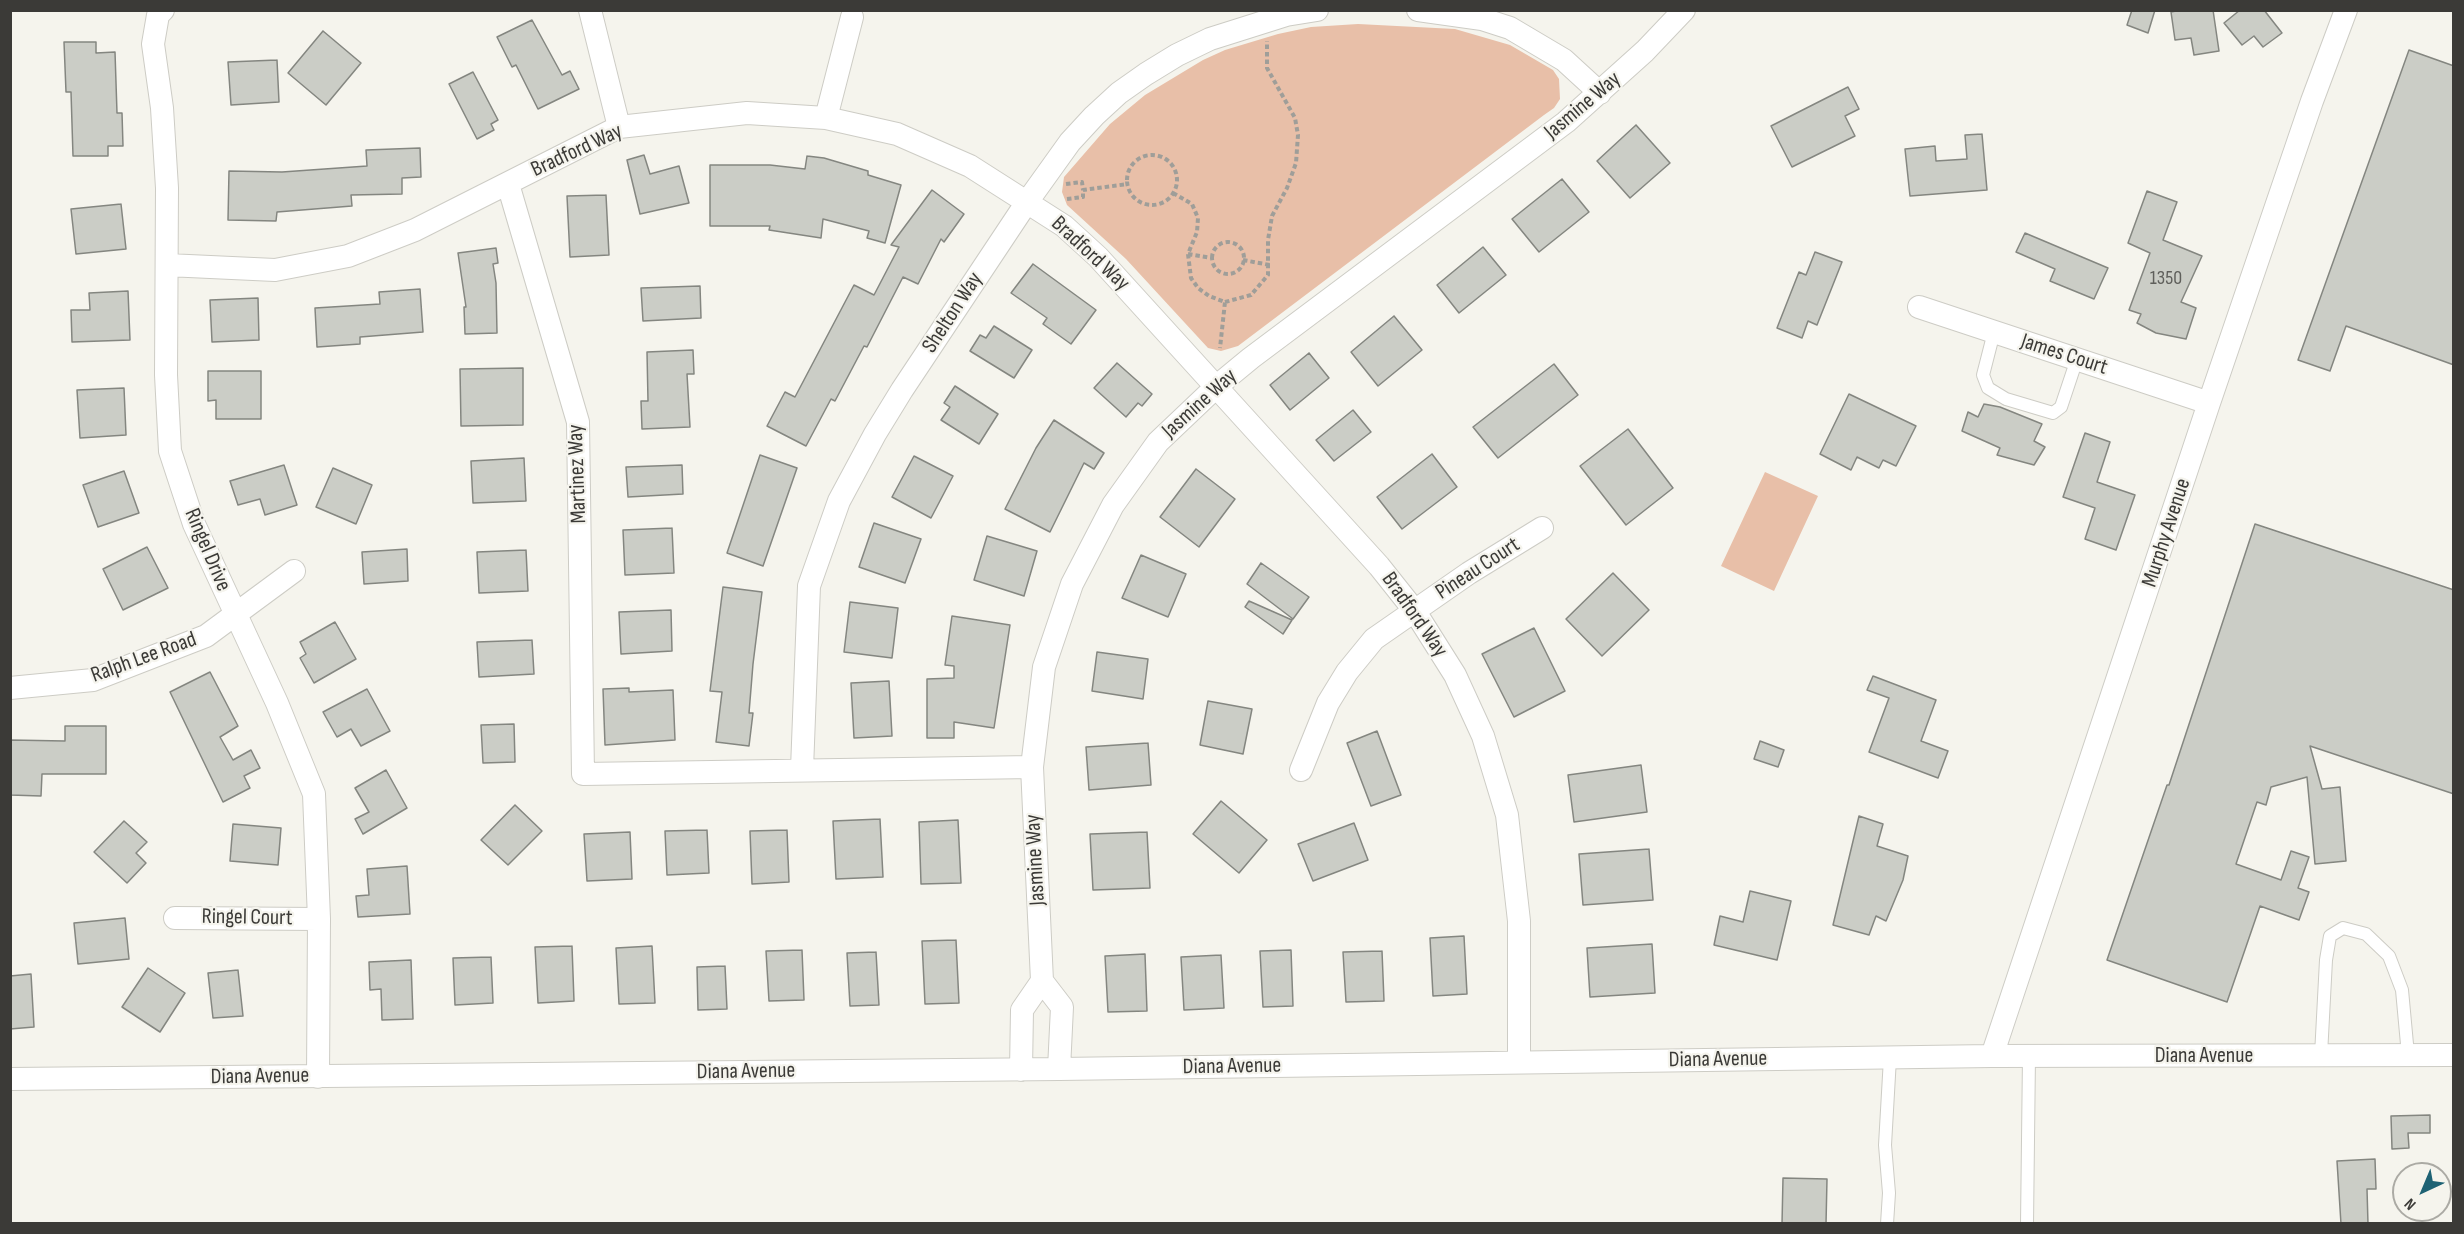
<!DOCTYPE html>
<html>
<head>
<meta charset="utf-8">
<style>
	body { margin:0 }
	#map { position:relative; width:2464px; height:1234px; overflow:hidden; background:#f5f4ed; font-family:"Sofia Sans Condensed",sans-serif }
	canvas { display:block }
	.frame { position:absolute; inset:0; border:12px solid #3b3a37; pointer-events:none }
	.north { position:absolute; left:2392px; top:1162px; width:60px; height:60px; box-sizing:border-box; background:#f5f4ed; border:2px solid #abaaa4; border-radius:50%; rotate:224deg; font-size:16px; font-weight:700; line-height:24px; text-align:center; color:#3b3a37 }
	.north::after { content:''; display:block; margin:auto; width:21px; height:27px; background:#1e6274; clip-path:polygon(50% 0,100% 100%,50% 72%,0 100%) }
</style>
</head>
<body>
<div id="map">
<canvas width="2464" height="1234"></canvas>
<div class="frame"></div>
<div class="north">N</div>
</div>
<script>
const c = document.querySelector('canvas').getContext('2d');
c.lineJoin = 'round';
function fillPath(path, color) { c.fillStyle = color; c.fill(path, 'evenodd'); }
const shape = rows => new Path2D(rows.map(r => 'M' + r).join(''));
function stroke(path, color, width, dash) { c.strokeStyle = color; c.lineWidth = width; c.lineCap = dash ? 'butt' : 'round'; c.setLineDash(dash || []); c.stroke(path); }
function label(font, color, halo, rows, align = 'center') {
  c.font = font + ' "Sofia Sans Condensed",sans-serif'; c.lineWidth = 4.5; c.setLineDash([]); c.textBaseline = 'middle'; c.strokeStyle = halo; c.fillStyle = color; for (const [text, x, y, turn = 0] of rows) {
    c.save(); c.translate(x, y); c.rotate((+turn || 0) * Math.PI / 180); c.textAlign = isNaN(turn) ? turn : align; if (halo) c.strokeText(text, 0, 0); c.fillText(text, 0, 0); c.restore();
  }
}
const green = shape([
	[1358,24,1455,29,1510,45,1553,70,1559,79,1560,99,1554,108,1544,115,1238,346,1221,351,1208,348,1126,259,1067,205,1062,192,1064,177,1110,124,1145,95,1203,60,1225,50,1278,34,1311,27],
	[1765,472,1818,496,1774,591,1721,566]
]);
const building = shape([
	[2132,10,2155,10,2148,33,2127,25,2132,10],
	[2181,10,2213,10,2219,51,2194,55,2191,38,2175,40,2171,12,2181,10],
	[2240,10,2264,10,2282,33,2263,47,2254,36,2242,45,2224,23,2240,10],
	[532,20,562,75,570,71,579,89,538,109,516,65,512,67,497,37,532,20],
	[323,31,361,63,326,105,288,73,323,31],
	[64,42,96,42,96,53,115,52,117,113,122,113,123,146,108,146,108,156,73,156,71,92,66,92,64,42],
	[2409,50,2454,66,2454,365,2346,326,2330,371,2298,360,2409,50],
	[277,60,279,102,231,105,228,62,277,60],
	[473,72,498,120,491,124,494,130,477,139,449,84,473,72],
	[1848,87,1859,109,1845,116,1855,136,1792,167,1771,126,1848,87],
	[1636,125,1670,163,1630,198,1597,161,1636,125],
	[1982,134,1987,190,1910,196,1905,149,1935,146,1936,161,1967,159,1965,135,1982,134],
	[420,148,421,177,402,178,402,194,351,195,352,206,277,212,276,221,228,220,229,171,282,172,367,166,366,150,420,148],
	[644,155,650,174,679,166,689,203,640,214,627,160,644,155],
	[807,156,824,158,868,171,868,175,901,185,885,243,867,238,869,231,823,219,821,238,769,230,770,226,710,226,710,165,770,165,805,169,807,156],
	[1562,179,1589,212,1539,252,1512,219,1562,179],
	[932,190,964,214,944,242,941,239,918,284,903,277,867,347,864,346,835,401,831,399,806,446,767,426,785,392,795,397,854,285,874,295,899,247,891,245,932,190],
	[2147,191,2177,202,2163,240,2202,256,2181,302,2196,308,2186,339,2156,333,2137,323,2141,314,2129,310,2150,253,2128,243,2147,191],
	[606,195,609,255,570,257,567,196,606,195],
	[121,204,126,249,76,254,71,209,121,204],
	[2025,233,2108,268,2094,299,2050,281,2055,269,2016,252,2025,233],
	[1483,247,1506,275,1459,313,1437,285,1483,247],
	[496,248,498,263,493,264,496,283,497,333,465,334,464,307,466,307,458,253,496,248],
	[1815,252,1842,262,1817,325,1808,321,1802,338,1777,328,1799,272,1806,275,1815,252],
	[1033,264,1096,310,1071,344,1043,324,1047,318,1011,293,1033,264],
	[700,286,701,318,643,321,641,288,700,286],
	[420,289,423,332,360,337,360,344,317,347,315,308,380,304,379,292,420,289],
	[128,291,130,340,72,342,71,310,90,310,89,293,128,291],
	[258,298,259,340,212,342,210,300,258,298],
	[1394,316,1422,350,1378,386,1351,352,1394,316],
	[994,326,1032,350,1014,378,970,351,980,335,986,338,994,326],
	[693,350,694,374,687,374,690,427,642,429,641,401,648,401,647,352,693,350],
	[1309,353,1329,378,1290,410,1270,385,1309,353],
	[1117,363,1152,394,1142,406,1138,403,1126,417,1094,388,1117,363],
	[1554,364,1578,395,1498,458,1473,427,1554,364],
	[523,368,523,425,461,426,460,369,523,368],
	[208,371,261,371,261,419,216,419,216,400,208,401,208,371],
	[955,386,998,414,979,444,941,420,950,407,944,403,955,386],
	[124,388,126,435,80,438,77,390,124,388],
	[1849,394,1916,426,1896,466,1883,460,1879,468,1857,457,1851,470,1820,454,1849,394],
	[1984,404,2000,407,2042,424,2034,441,2045,447,2034,465,1997,455,2000,448,1962,431,1968,412,1978,417,1984,404],
	[1353,410,1371,432,1334,461,1316,440,1353,410],
	[1054,420,1104,453,1094,469,1084,463,1050,532,1005,509,1036,448,1054,420],
	[1628,429,1673,488,1626,525,1580,466,1628,429],
	[2085,433,2110,442,2097,482,2135,495,2116,550,2085,539,2095,508,2063,497,2085,433],
	[1432,454,1457,487,1402,529,1377,497,1432,454],
	[760,455,797,468,763,566,727,553,760,455],
	[914,456,953,476,931,518,892,497,914,456],
	[524,458,526,501,473,503,471,461,524,458],
	[284,465,297,505,265,515,260,499,238,505,230,481,284,465],
	[682,465,683,494,628,497,626,467,682,465],
	[333,468,372,485,356,524,316,507,333,468],
	[1196,469,1235,499,1199,547,1160,517,1196,469],
	[124,471,139,513,98,527,83,485,124,471],
	[874,523,921,539,905,583,859,567,874,523],
	[2255,524,2454,590,2454,794,2310,746,2322,789,2340,787,2346,861,2315,864,2307,777,2271,787,2266,805,2257,802,2236,864,2281,880,2291,851,2309,857,2298,888,2309,892,2299,920,2260,906,2227,1002,2107,960,2167,785,2169,785,2255,524],
	[672,528,674,573,625,575,623,530,672,528],
	[987,536,1037,551,1024,596,974,580,987,536],
	[147,547,168,588,123,610,103,569,147,547],
	[407,549,408,581,364,584,362,552,407,549],
	[526,550,528,591,479,593,477,552,526,550],
	[1141,555,1186,574,1168,617,1122,598,1141,555],
	[1261,563,1309,597,1293,619,1247,584,1261,563],
	[1613,573,1649,610,1602,656,1566,619,1613,573],
	[723,587,762,592,753,664,749,713,753,713,749,746,716,742,722,692,710,691,723,587],
	[1249,601,1292,620,1283,634,1245,607,1249,601],
	[850,602,898,608,892,658,844,652,850,602],
	[671,610,672,651,621,654,619,612,671,610],
	[952,616,1010,625,994,728,954,722,954,738,927,738,927,679,954,678,954,666,945,665,952,616],
	[335,622,356,659,314,683,300,658,306,654,300,642,335,622],
	[1534,628,1565,691,1514,717,1482,654,1534,628],
	[532,640,534,674,479,677,477,642,532,640],
	[1097,652,1148,659,1143,699,1092,691,1097,652],
	[210,672,238,726,220,737,233,760,251,750,260,768,244,776,250,788,223,802,170,692,210,672],
	[1873,676,1936,700,1921,741,1948,751,1938,778,1869,752,1889,698,1867,690,1873,676],
	[889,681,892,736,854,738,851,683,889,681],
	[629,688,629,692,673,690,675,740,605,745,603,689,629,688],
	[367,689,390,731,361,746,351,729,337,737,323,712,367,689],
	[1208,701,1252,709,1243,754,1200,745,1208,701],
	[514,724,515,762,483,763,481,725,514,724],
	[65,726,106,726,106,774,42,774,41,796,10,795,10,740,65,741,65,726],
	[1377,731,1401,795,1371,806,1347,743,1377,731],
	[1760,741,1784,750,1778,767,1754,759,1760,741],
	[1148,743,1151,785,1089,790,1086,747,1148,743],
	[1641,765,1647,812,1574,822,1568,775,1641,765],
	[386,770,407,808,363,834,355,819,369,812,355,788,386,770],
	[1221,801,1267,840,1239,873,1193,834,1221,801],
	[515,805,542,831,508,865,481,840,515,805],
	[1859,816,1883,824,1877,846,1908,856,1903,880,1886,921,1876,916,1869,935,1833,925,1859,816],
	[880,819,883,877,836,879,833,821,880,819],
	[958,820,961,883,921,884,919,822,958,820],
	[124,821,147,842,136,853,146,863,127,883,94,852,124,821],
	[1354,823,1368,860,1313,881,1298,844,1354,823],
	[233,824,281,828,278,865,230,861,233,824],
	[707,830,709,873,667,875,665,831,707,830],
	[787,830,789,882,752,884,750,831,787,830],
	[630,832,632,879,587,881,584,834,630,832],
	[1147,832,1150,888,1093,890,1090,834,1147,832],
	[1649,849,1653,900,1583,905,1579,854,1649,849],
	[407,866,410,914,358,917,356,896,369,895,367,869,407,866],
	[1750,891,1791,901,1777,960,1714,945,1720,916,1743,922,1750,891],
	[125,918,129,959,78,964,74,923,125,918],
	[1464,936,1467,994,1433,996,1430,938,1464,936],
	[956,940,959,1003,925,1004,922,941,956,940],
	[1652,944,1655,993,1590,997,1587,948,1652,944],
	[572,946,574,1001,538,1003,535,947,572,946],
	[652,946,655,1003,619,1004,616,948,652,946],
	[802,950,804,1000,769,1001,766,951,802,950],
	[1291,950,1293,1006,1263,1007,1260,951,1291,950],
	[1382,951,1384,1001,1346,1002,1343,952,1382,951],
	[876,952,879,1005,850,1006,847,953,876,952],
	[1145,954,1147,1011,1108,1012,1105,956,1145,954],
	[1221,955,1224,1008,1184,1010,1181,957,1221,955],
	[491,957,493,1003,455,1005,453,958,491,957],
	[411,960,413,1019,382,1020,381,989,370,990,369,962,411,960],
	[725,966,727,1009,698,1010,697,967,725,966],
	[148,968,185,993,160,1032,122,1007,148,968],
	[238,970,243,1016,213,1018,208,973,238,970],
	[31,974,34,1027,10,1029,10,976,31,974],
	[2430,1115,2430,1133,2408,1133,2409,1148,2392,1149,2391,1116,2430,1115],
	[2375,1159,2376,1189,2367,1189,2368,1224,2341,1224,2337,1161,2375,1159],
	[1783,1178,1827,1179,1826,1224,1782,1224,1783,1178]
]);
const path = shape([
	'1127 180a25 25 0 1 1 50 0a25 25 0 1 1-50 0Z',
	[1066,184,1082,182,1083,190],
	[1173,193,1192,204,1198,218,1197,232,1188,254,1191,278,1198,288,1209,296,1225,302,1220,348],
	[1067,199,1083,197,1083,190,1128,184],
	'1212 258a16 16 0 1 1 32 0a16 16 0 1 1-32 0Z',
	[1188,254,1212,258],
	[1243,260,1270,265],
	[1225,302,1251,295,1268,275,1268,240,1272,216,1287,188,1296,163,1298,135,1295,118,1267,68,1267,41]
]);
const lane = shape([
	[1994,332,1983,375,1988,388,2006,399,2053,413,2061,407,2077,359],
	[2321,1055,2326,960,2330,936,2343,928,2366,934,2389,956,2402,990,2408,1055],
	[1887,1224,1889,1193,1885,1145,1890,1058],
	[2027,1224,2029,1056]
]);
const street = shape([
	[163,10,158,15,153,44,162,108,167,188,166,375,170,451,194,524,277,703,314,794,319,919,318,1077],
	[590,10,619,127],
	[1418,10,1482,19,1510,28,1564,60,1600,93],
	[826,118,852,17],
	[508,184,578,422,583,774,1032,767],
	[167,265,275,270,348,256,415,230,619,127,747,113,826,118,897,134,970,166,1064,226,1098,257,1379,566,1414,610,1455,675,1483,736,1507,815,1519,921,1519,1062],
	[1919,307,2209,403],
	[10,688,93,680,206,636,294,571],
	[802,769,809,586,839,501,875,434,902,390,1027,202,1070,142,1094,116,1119,93,1146,74,1177,55,1210,39,1286,15,1317,10],
	[1301,770,1328,703,1347,672,1374,639,1469,573,1542,528],
	[175,918,319,919],
	[1992,1056,2209,403,2312,101,2346,10],
	[1059,1069,1062,1007,1042,981,1032,767,1044,667,1072,584,1113,505,1158,442,1217,386,1251,358,1566,122,1645,51,1684,10],
	[1021,1070,1022,1010,1042,981],
	[10,1079,1059,1069,1992,1056,2454,1055]
]);
const numberNames = [
	["1350",2166,279]
];
const streetNames = [
	["Jasmine Way",1583,106,-40],
	["Bradford Way",577,151,-25],
	["Bradford Way",1090,254,43],
	["Shelton Way",953,313,-57],
	["James Court",2064,355,18],
	["Jasmine Way",1200,404,-42],
	["Martinez Way",578,474,-92],
	["Murphy Avenue",2167,533,-72],
	["Ringel Drive",207,550,67],
	["Pineau Court",1478,569,-33],
	["Bradford Way",1414,615,55],
	["Ralph Lee Road",144,658,-20],
	["Jasmine Way",1036,860,-93],
	["Ringel Court",247,918,1],
	["Diana Avenue",2204,1056],
	["Diana Avenue",1718,1060,-1],
	["Diana Avenue",1232,1067,-1],
	["Diana Avenue",746,1072,-1],
	["Diana Avenue",260,1077,-1]
];
fillPath(green, '#e8bfa8');
fillPath(building, '#cbcdc6');
stroke(building, '#848680', 1.5);
stroke(lane, '#cdccc5', 14);
stroke(street, '#cdccc5', 24);
stroke(path, '#9f9e99', 4, [4.5, 3]);
stroke(lane, '#fff', 12);
stroke(street, '#fff', 22);
label('20px', '#5f5f5b', null, numberNames);
label('22px', '#3b3a37', '#f5f4ed', streetNames);
</script>
</body>
</html>
